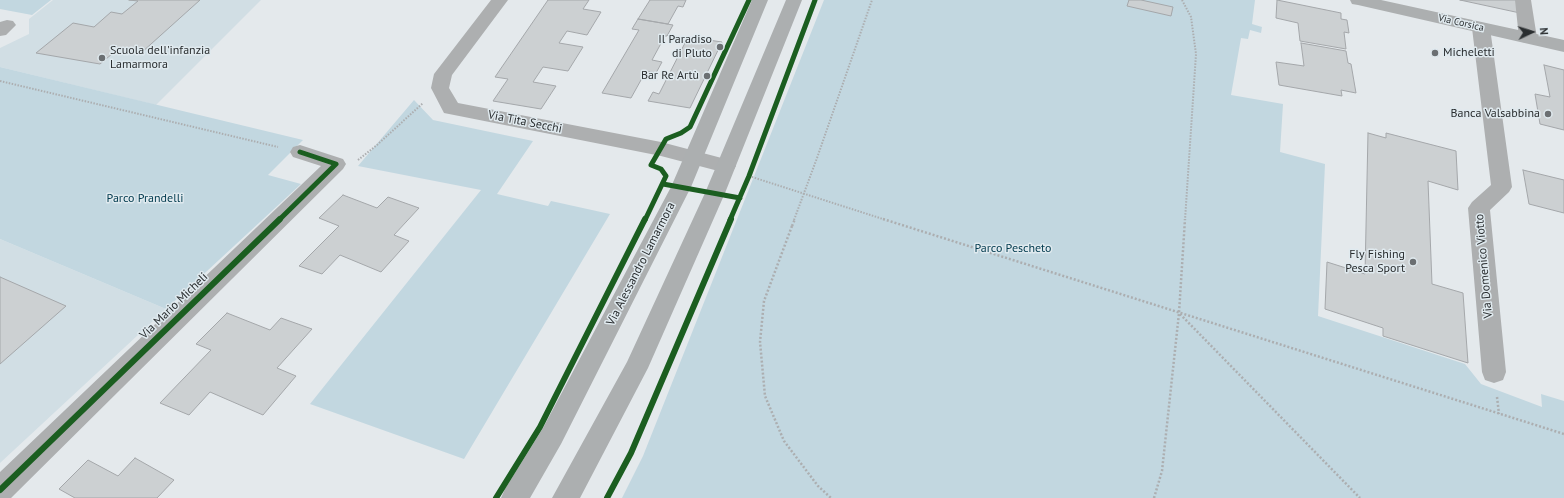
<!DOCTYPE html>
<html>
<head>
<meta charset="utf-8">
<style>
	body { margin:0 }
	#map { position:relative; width:1564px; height:498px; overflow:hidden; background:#e4e9ec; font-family:"PT Sans",sans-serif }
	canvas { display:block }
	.north { position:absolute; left:1512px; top:12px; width:40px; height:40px; -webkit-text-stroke:3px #e0eaef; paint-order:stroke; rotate:86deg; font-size:11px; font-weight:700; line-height:16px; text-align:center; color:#2a2e30 }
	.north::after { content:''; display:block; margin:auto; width:14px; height:18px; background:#2a2e30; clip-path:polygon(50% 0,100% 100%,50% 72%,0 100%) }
</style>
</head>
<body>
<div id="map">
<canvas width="1564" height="498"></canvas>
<div class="north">N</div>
</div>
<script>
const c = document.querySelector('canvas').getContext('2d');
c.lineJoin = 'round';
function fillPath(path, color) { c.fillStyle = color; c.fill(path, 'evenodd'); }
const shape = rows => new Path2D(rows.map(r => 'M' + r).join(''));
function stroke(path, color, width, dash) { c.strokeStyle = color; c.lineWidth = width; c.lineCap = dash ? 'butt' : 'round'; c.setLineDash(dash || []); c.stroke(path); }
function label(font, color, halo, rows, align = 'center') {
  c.font = font + ' "PT Sans",sans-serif'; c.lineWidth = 3; c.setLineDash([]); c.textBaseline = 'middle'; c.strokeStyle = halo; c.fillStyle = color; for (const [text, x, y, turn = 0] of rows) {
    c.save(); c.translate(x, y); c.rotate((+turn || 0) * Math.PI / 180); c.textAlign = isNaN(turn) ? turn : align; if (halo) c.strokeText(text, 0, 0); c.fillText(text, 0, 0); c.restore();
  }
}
const built = shape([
	[53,0,261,0,156,105,0,67,0,48,29,34,29,19],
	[0,239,166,309,0,463]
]);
const green = shape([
	[0,0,51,0,32,15,0,9],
	[824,0,1255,0,1252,24,1262,27,1261,33,1250,30,1248,39,1241,38,1231,95,1283,104,1280,152,1325,164,1318,316,1465,364,1481,384,1542,407,1541,394,1564,401,1564,498,622,498,643,456],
	[0,67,303,140,268,175,301,184,166,309,0,239],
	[414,100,433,120,533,141,497,194,548,206,551,201,610,214,464,459,310,404,481,190,358,166]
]);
const building = shape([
	[129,0,200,0,141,53,118,49,100,64,36,53,73,23,94,27,111,12,122,14,138,1,129,0],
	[548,0,589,0,583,9,601,12,587,35,567,31,559,43,583,47,568,71,543,67,533,82,556,86,541,109,493,101,508,79,495,77,548,0],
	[650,0,686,0,683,7,678,6,668,24,638,19,650,0],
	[1129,0,1141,0,1173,7,1171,16,1127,6,1129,0],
	[1277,0,1341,13,1341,19,1347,20,1349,33,1344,32,1346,49,1300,41,1298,23,1276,18,1277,0],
	[1460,0,1518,0,1520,13,1460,0],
	[638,19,673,25,667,36,665,36,652,60,662,62,656,73,646,71,631,98,602,93,639,30,632,29,638,19],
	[688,37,722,42,690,108,648,101,653,92,659,94,688,37],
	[1301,43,1346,51,1348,63,1351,64,1356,93,1341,90,1342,96,1279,85,1276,62,1304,66,1301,43],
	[1544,65,1564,70,1564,130,1540,124,1535,94,1550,97,1544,65],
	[1368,133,1386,138,1386,133,1456,151,1458,190,1428,181,1432,284,1463,293,1468,363,1383,336,1383,328,1325,309,1327,262,1365,274,1368,133],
	[1523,170,1564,180,1564,213,1529,204,1523,170],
	[343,195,377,208,388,197,419,208,394,235,409,241,381,272,340,255,322,274,299,266,339,226,319,218,343,195],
	[0,277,66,306,0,364,0,277],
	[227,313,270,330,281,318,312,329,277,368,296,376,263,415,210,392,189,415,160,403,211,350,196,344,227,313],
	[135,458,174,480,157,498,75,498,59,489,88,460,118,476,135,458]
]);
const pathFar1 = shape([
	[1182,0,1191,17,1196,54,1185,220],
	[0,81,278,147],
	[817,158,872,0],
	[358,160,377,145,423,103],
	[749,176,886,220]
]);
const path = shape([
	[883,219,1564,434],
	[792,226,764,301,760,342,765,396,784,441,818,486,831,498],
	[1180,314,1360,498],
	[1497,397,1499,414],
	[1154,498,1162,471,1179,313,1185,219]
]);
const minor = shape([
	[491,0,508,0,452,75,449,88,458,103,661,142,733,161,736,166,733,171,726,173,661,156,444,113,431,88,434,74,491,0],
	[1515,0,1531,0,1537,38,1534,42,1528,43,1522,42,1519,38,1515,0],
	[7,20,13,21,16,25,6,35,0,36,0,22,7,20],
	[1481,23,1487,24,1490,28,1512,187,1509,192,1490,210,1506,372,1503,380,1494,383,1485,380,1482,372,1468,208,1472,202,1491,185,1472,28,1475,24,1481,23],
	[300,145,343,159,346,164,343,169,11,498,0,498,0,472,321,166,293,157,290,152,293,147,300,145]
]);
const secondary = shape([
	[752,0,768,0,691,187,561,444,530,498,501,498,505,489,543,428,671,187,752,0],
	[786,0,802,0,725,193,648,368,580,498,552,498,627,362,705,193,786,0],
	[1350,0,1381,0,1564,40,1564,52,1358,5,1352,4,1350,0]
]);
const pathBridgeFar1 = shape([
	[794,220,817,158]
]);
const pathBridge = shape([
	[792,226,795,219]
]);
const cyclewayFar1 = shape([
	[663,184,740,198],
	[279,220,336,164,300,152],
	[645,220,666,176,661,169,651,165,666,139,681,133,690,127,749,0],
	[730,220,749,176,815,0]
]);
const cycleway = shape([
	[0,490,280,219],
	[496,498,540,427,645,219],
	[607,498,631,453,731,219]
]);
const markers = [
	[720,47,4,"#6b6f72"],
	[1435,53,4,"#6b6f72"],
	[102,58,4,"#6b6f72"],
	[707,76,4,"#6b6f72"],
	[1548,114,4,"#6b6f72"],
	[1413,262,4,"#6b6f72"]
];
const farStreetnames = [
	["Via Corsica",1461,23,13]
];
const poiNames = [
	["Il Paradiso",712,40],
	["di Pluto",712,54],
	["Scuola dell'infanzia",110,51,"left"],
	["Lamarmora",110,65,"left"],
	["Micheletti",1443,53,"left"],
	["Bar Re Artù",699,76],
	["Banca Valsabbina",1540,114],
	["Fly Fishing",1405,255],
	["Pesca Sport",1405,269]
];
const streetNames = [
	["Via Tita Secchi",525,122,11],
	["Via Alessandro Lamarmora",641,264,-63],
	["Via Domenico Viotto",1484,266,-95],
	["Via Mario Micheli",174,306,-44]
];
const parkNames = [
	["Parco Prandelli",145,199],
	["Parco Pescheto",1013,249]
];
fillPath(built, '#d1dee4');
fillPath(green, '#c2d7e0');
fillPath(building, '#ccd0d2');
stroke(building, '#a4a7aa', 1);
stroke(pathFar1, '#acaeb0', 2, [1.5, 1.5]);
stroke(path, '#acaeb0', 2.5, [2, 2]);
fillPath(minor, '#adafb0');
fillPath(secondary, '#acafb0');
stroke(pathBridgeFar1, '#acaeb0', 2, [1.5, 1.5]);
stroke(pathBridge, '#acaeb0', 2.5, [2, 2]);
stroke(cyclewayFar1, '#1b5e20', 5);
stroke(cycleway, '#1b5e20', 6);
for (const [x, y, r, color] of markers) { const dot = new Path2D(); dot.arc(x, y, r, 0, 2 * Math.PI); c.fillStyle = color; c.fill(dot); stroke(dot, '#e0eaef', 1.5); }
label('10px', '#2a2e30', '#e0eaef', farStreetnames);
label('12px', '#2a2e30', '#e0eaef', poiNames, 'right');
label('12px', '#2a2e30', '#e0eaef', streetNames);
label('12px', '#003a4e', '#e0eaef', parkNames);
</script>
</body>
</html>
